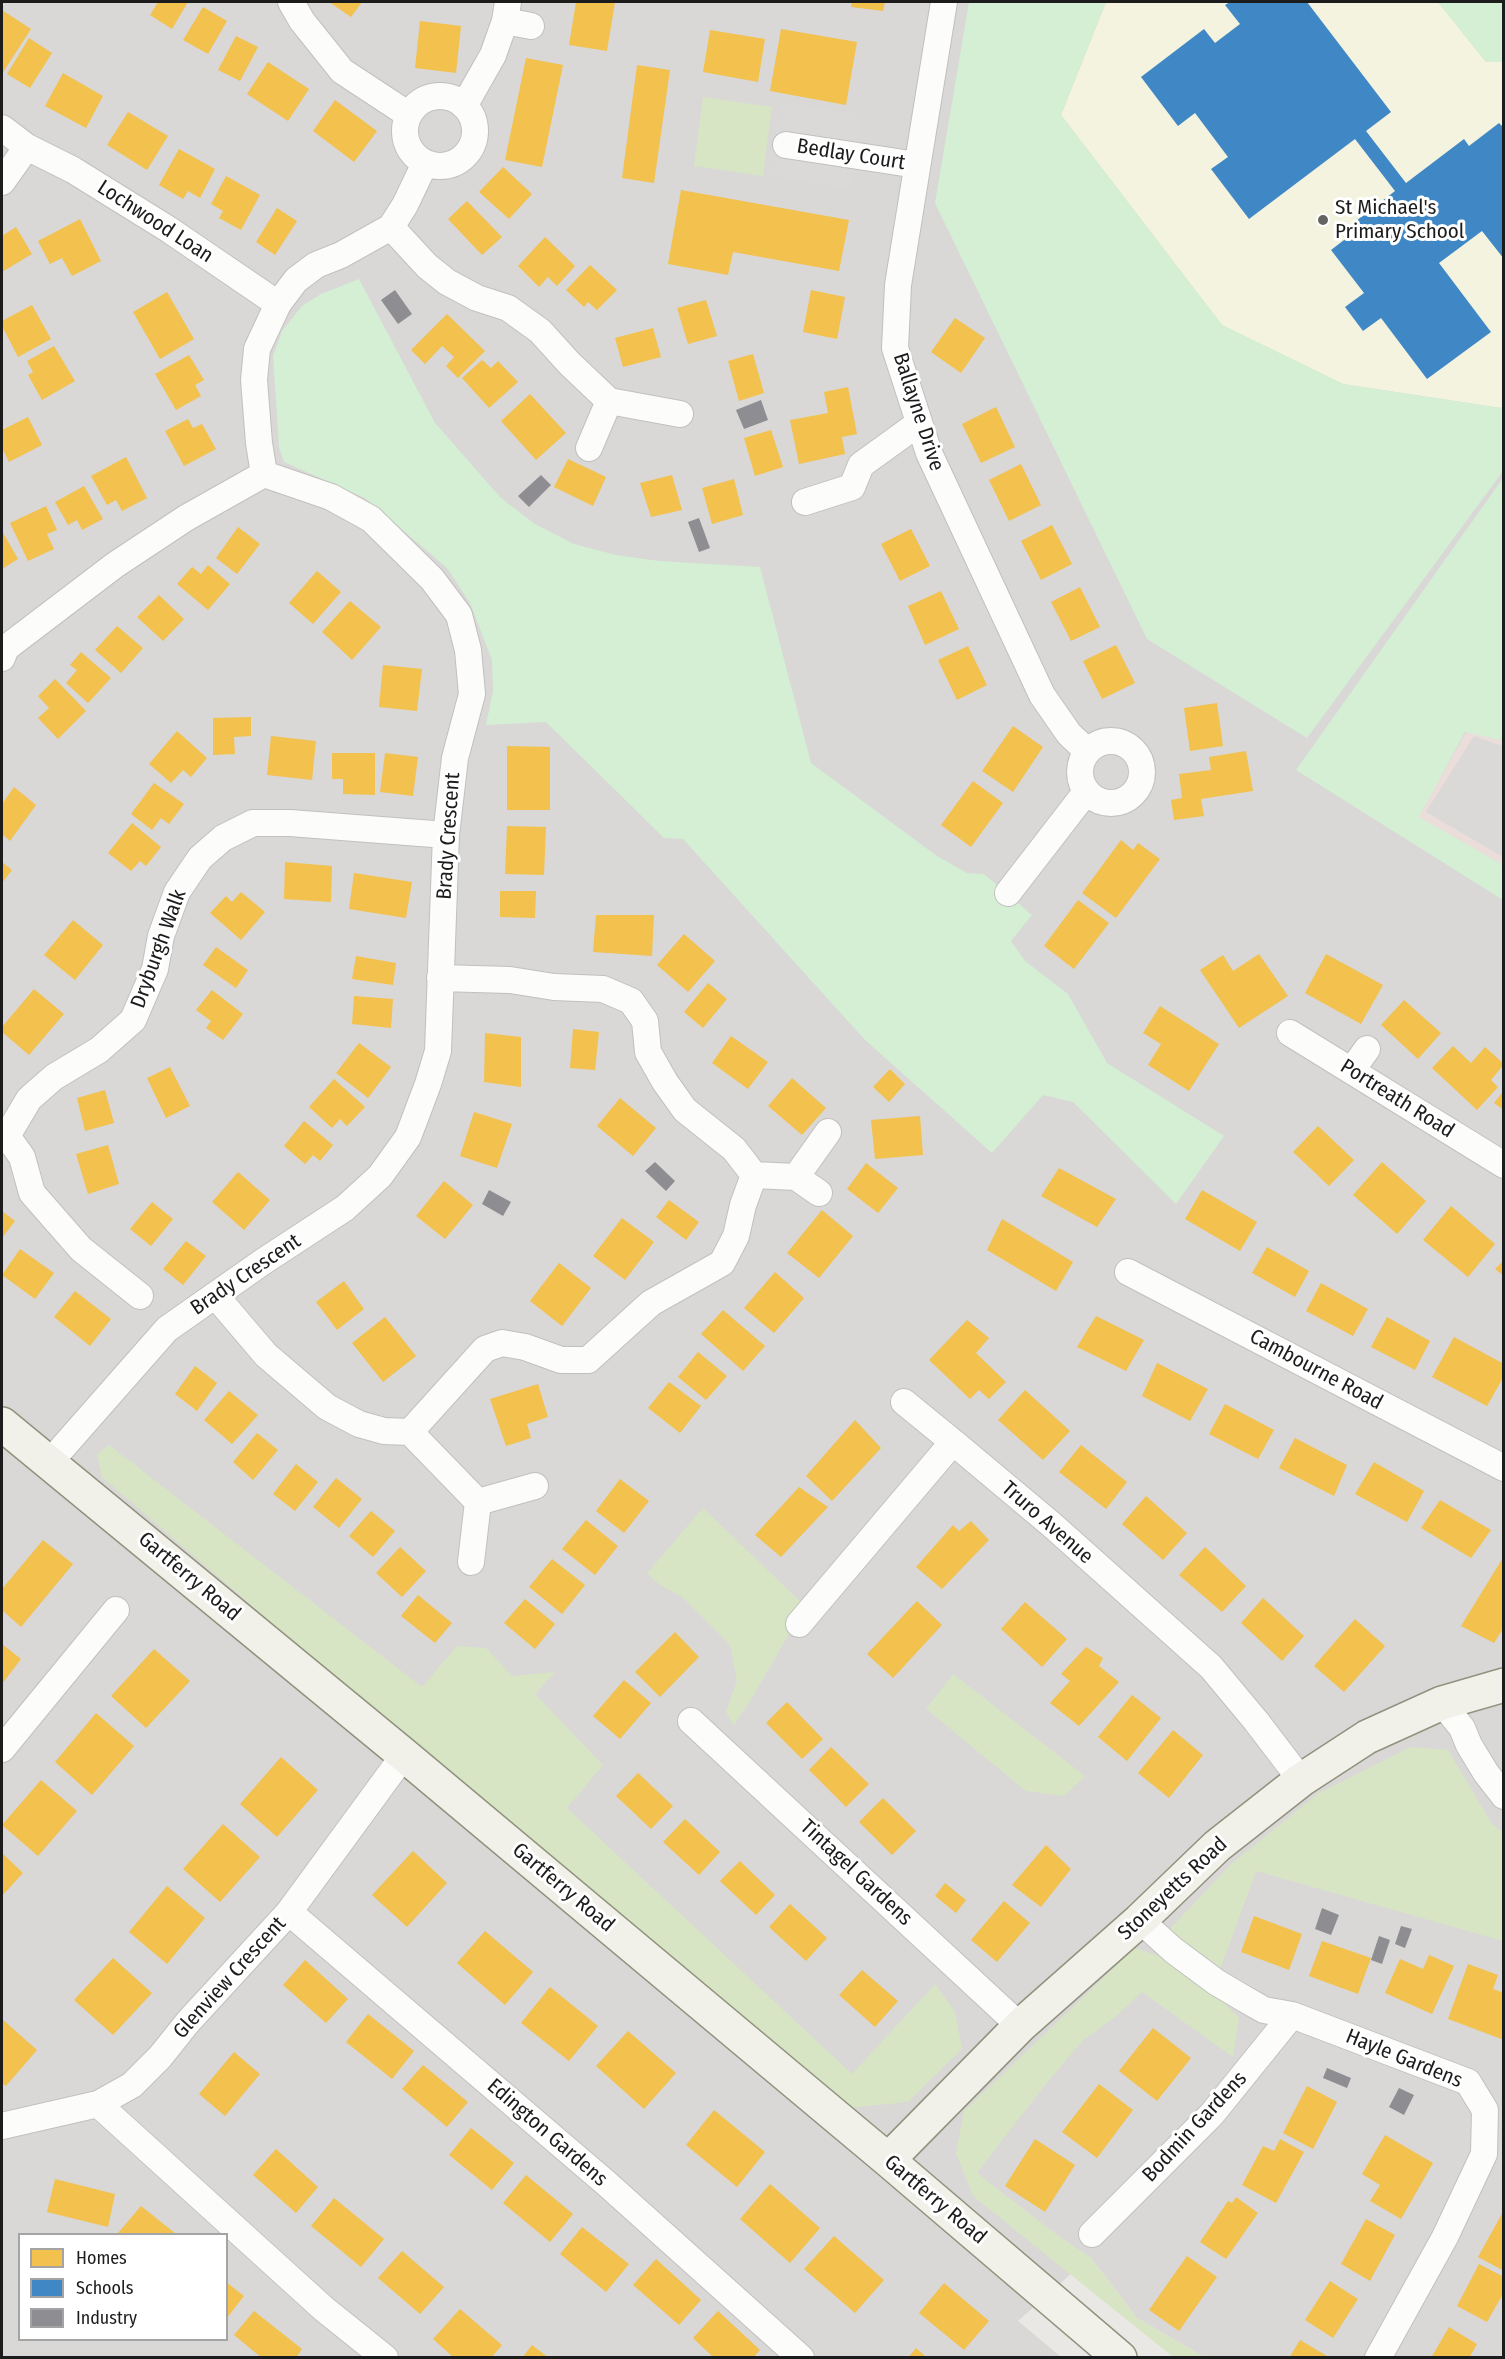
<!DOCTYPE html>
<html>
<head>
<meta charset="utf-8">
<style>
	body { margin:0 }
	#map { position:relative; width:1505px; height:2359px; overflow:hidden; background:#eae8e4; font-family:"Fira Sans Condensed",sans-serif }
	canvas { display:block }
	.frame { position:absolute; inset:0; border:3px solid #1c1c1c; pointer-events:none }
	.legend { position:absolute; left:18px; top:2233px; width:210px; height:108px; box-sizing:border-box; background:#fff; border:2px solid #a4a4a4; margin:0; padding:8px 10px; list-style:none; font-size:18px; color:#1c1c1c }
	.legend li { display:flex; align-items:center; gap:12px; height:30px }
	.legend b { width:30px; border:2px solid #a4a4a4 }
</style>
</head>
<body>
<div id="map">
<canvas width="1505" height="2359"></canvas>
<div class="frame"></div>
<ul class="legend">
<li><b style="height:16px;background:#f2c14e"></b>Homes</li>
<li><b style="height:16px;background:#3f88c5"></b>Schools</li>
<li><b style="height:16px;background:#8d8d92"></b>Industry</li>
</ul>
</div>
<script>
const c = document.querySelector('canvas').getContext('2d');
c.lineJoin = 'round';
function fillPath(path, color) { c.fillStyle = color; c.fill(path, 'evenodd'); }
const shape = rows => new Path2D(rows.map(r => 'M' + r).join(''));
function stroke(path, color, width, dash) { c.strokeStyle = color; c.lineWidth = width; c.lineCap = dash ? 'butt' : 'round'; c.setLineDash(dash || []); c.stroke(path); }
function label(font, color, halo, rows, align = 'center') {
  c.font = font + ' "Fira Sans Condensed",sans-serif'; c.lineWidth = 6; c.setLineDash([]); c.textBaseline = 'middle'; c.strokeStyle = halo; c.fillStyle = color; for (const [text, x, y, turn = 0] of rows) {
    c.save(); c.translate(x, y); c.rotate((+turn || 0) * Math.PI / 180); c.textAlign = isNaN(turn) ? turn : align; if (halo) c.strokeText(text, 0, 0); c.fillText(text, 0, 0); c.restore();
  }
}
const residential = shape([
	[2,2,1503,2,1503,2357,1204,2357,1137,2318,1090,2257,1018,2321,1061,2357,2,2358],
	[20,2234,226,2234,226,2340,20,2340]
]);
const commercial = shape([
	[1466,732,1500,740,1503,737,1503,865,1418,817]
]);
const education = shape([
	[1106,2,1438,2,1486,62,1503,62,1503,406,1501,408,1343,384,1222,325,1061,115]
]);
const grass = shape([
	[703,97,772,107,763,176,694,166],
	[109,1445,422,1687,457,1646,486,1648,512,1676,555,1672,535,1694,603,1765,567,1808,852,2074,935,1984,955,2012,962,2049,908,2102,838,2109,102,1477,97,1454],
	[703,1508,805,1606,752,1698,734,1725,726,1712,737,1681,730,1645,681,1596,660,1585,647,1573],
	[953,1674,1085,1776,1064,1796,1026,1791,926,1709],
	[1411,1747,1448,1750,1492,1824,1503,1832,1503,1941,1256,1871,1220,1970,1167,1932,1231,1864,1319,1793],
	[1135,1948,1176,1962,1217,1996,1239,2018,1233,2057,1142,1992,1114,2018,1083,2040,1041,2090,977,2173,1056,2234,1090,2257,1137,2318,1204,2357,1173,2357,973,2196,956,2153,964,2111]
]);
const park = shape([
	[969,2,1106,2,1061,115,1222,325,1343,384,1501,408,1503,406,1503,471,1307,738,1147,639,935,203],
	[1438,2,1503,2,1503,62,1486,62],
	[359,279,435,423,501,498,535,524,574,544,616,555,659,561,760,567,811,763,937,856,967,873,984,874,1032,915,1011,941,1025,961,1068,994,1107,1063,1224,1136,1176,1204,1073,1102,1043,1095,992,1153,865,1040,683,839,664,838,546,722,486,725,493,691,492,660,470,603,447,568,365,498,284,462,279,447,273,356,282,331,302,306,321,294],
	[1503,478,1503,737,1500,740,1465,732,1419,817,1503,865,1503,900,1296,770]
]);
const parking = shape([
	[780,101,862,115,850,189,768,176],
	[1474,736,1499,745,1503,744,1503,857,1426,812]
]);
const homes = shape([
	[158,2,188,2,172,29,150,15],
	[329,2,362,2,351,17],
	[576,2,615,2,607,51,569,45],
	[852,2,885,2,883,11,851,7],
	[203,7,227,21,208,54,183,40],
	[2,10,31,29,2,74],
	[420,21,461,26,456,73,415,68],
	[781,29,857,42,846,105,770,91],
	[710,30,765,39,758,82,703,72],
	[236,36,258,47,240,81,218,70],
	[29,38,52,53,30,88,7,74],
	[526,58,563,65,542,167,505,160],
	[268,62,309,89,288,121,247,94],
	[637,65,670,70,654,183,622,178],
	[63,73,103,96,86,128,45,106],
	[335,100,377,131,354,162,313,131],
	[128,112,168,136,147,170,107,145],
	[179,149,215,169,200,198,188,191,183,199,159,185],
	[503,167,532,194,509,219,479,192],
	[226,176,260,195,241,230,219,218,223,211,211,204],
	[681,190,849,220,839,271,733,252,728,275,668,264],
	[467,201,502,237,482,255,448,219],
	[277,208,297,221,275,255,256,242],
	[80,219,101,261,72,276,62,258,50,264,38,241],
	[16,227,32,254,2,272,2,236],
	[545,237,575,266,557,286,548,277,539,287,518,266],
	[590,265,617,290,597,310,588,302,584,307,566,290],
	[811,290,845,297,837,339,803,332],
	[167,292,194,339,160,359,133,312],
	[706,300,717,336,688,344,677,308],
	[32,305,51,339,18,357,2,326,2,321],
	[447,314,485,351,458,378,446,366,454,357,442,346,425,364,411,350],
	[955,318,985,338,961,373,931,352],
	[653,328,661,357,623,367,615,338],
	[54,346,75,381,42,400,28,375,33,372,27,361],
	[753,354,764,393,739,401,728,361],
	[189,355,204,380,195,385,201,396,176,410,155,374],
	[482,360,491,368,498,361,518,382,489,408,462,378],
	[848,387,857,434,842,437,845,454,799,464,790,420,828,413,824,392],
	[530,394,566,433,536,460,501,421],
	[996,407,1015,447,981,463,962,424],
	[28,417,42,445,9,462,2,448,2,430],
	[188,419,193,428,202,424,216,449,184,466,165,431],
	[771,430,783,467,755,476,744,438],
	[126,457,147,498,122,511,116,500,107,505,91,476],
	[568,459,606,477,593,506,554,487],
	[1021,464,1041,505,1009,521,989,480],
	[672,475,682,510,651,517,640,483],
	[734,479,743,515,712,524,702,488],
	[84,486,103,519,82,530,77,520,68,525,55,502],
	[46,506,57,530,47,534,54,549,28,561,10,523],
	[1052,525,1072,564,1041,580,1021,541],
	[238,527,260,544,237,574,216,558],
	[911,529,930,566,900,581,881,544],
	[2,531,18,559,2,569],
	[208,565,230,584,208,610,177,584,192,567,201,574],
	[317,571,341,592,313,624,289,603],
	[1080,587,1100,627,1071,641,1051,602],
	[941,591,959,629,925,645,908,606],
	[159,595,184,619,163,641,137,617],
	[350,601,381,627,352,660,322,632],
	[117,626,143,648,121,673,95,650],
	[1116,645,1135,683,1102,699,1083,661],
	[968,646,987,685,957,700,938,660],
	[81,652,111,678,88,703,66,683,77,670,70,665],
	[383,665,422,669,417,711,379,707],
	[55,679,86,711,58,739,38,718,49,708,38,696],
	[1217,703,1223,746,1190,751,1184,708],
	[251,717,251,736,234,737,235,754,213,755,213,718],
	[1013,726,1043,747,1013,792,982,771],
	[177,731,207,758,191,777,183,770,171,783,149,764],
	[271,736,316,741,312,780,267,775],
	[507,746,550,747,550,810,507,810],
	[1246,751,1253,791,1201,799,1204,816,1174,820,1171,800,1182,798,1179,774,1211,770,1209,757],
	[332,753,375,753,375,795,343,794,343,779,332,779],
	[385,753,418,757,413,796,380,792],
	[973,781,1003,803,971,847,941,825],
	[154,783,184,804,169,824,161,818,152,830,131,814],
	[14,787,36,805,10,841,2,834,2,804],
	[132,823,161,847,146,866,140,861,131,871,108,853],
	[507,826,546,827,544,875,505,874],
	[1121,840,1133,850,1138,843,1160,859,1116,918,1082,893],
	[2,862,12,870,2,883],
	[285,862,332,866,331,902,284,899],
	[354,873,412,882,406,918,349,909],
	[500,891,536,891,535,918,500,917],
	[241,892,265,912,241,940,210,913,226,896,232,902],
	[1078,900,1109,923,1074,969,1044,946],
	[596,915,654,915,652,956,593,952],
	[73,920,103,945,75,980,44,955],
	[684,934,715,961,688,992,657,965],
	[216,947,248,970,236,988,203,965],
	[1259,954,1288,996,1239,1028,1200,970,1223,955,1233,971],
	[1326,954,1383,985,1361,1024,1305,993],
	[356,956,396,963,393,985,352,979],
	[708,983,727,999,703,1028,684,1012],
	[34,989,64,1014,29,1055,2,1032,2,1027],
	[212,990,243,1014,223,1040,206,1028,211,1021,196,1010],
	[354,996,393,999,391,1028,352,1024],
	[1404,1000,1441,1033,1418,1059,1381,1025],
	[1160,1006,1219,1044,1189,1091,1148,1065,1161,1044,1143,1033],
	[573,1029,599,1032,595,1070,570,1068],
	[485,1033,521,1037,521,1087,484,1082],
	[731,1036,768,1062,748,1089,712,1063],
	[359,1043,391,1067,368,1098,336,1073],
	[1453,1046,1471,1063,1485,1047,1504,1064,1491,1080,1498,1087,1477,1110,1432,1068],
	[170,1067,190,1106,166,1118,147,1078],
	[890,1069,905,1084,889,1102,873,1087],
	[792,1078,826,1108,802,1135,768,1106],
	[334,1079,365,1107,347,1126,340,1119,332,1128,309,1107],
	[105,1090,114,1123,85,1131,77,1098],
	[1504,1090,1504,1110,1494,1103],
	[620,1098,656,1128,633,1156,597,1126],
	[474,1112,512,1124,497,1168,460,1156],
	[920,1116,923,1155,875,1159,871,1120],
	[304,1121,333,1145,320,1161,313,1155,305,1164,284,1146],
	[1318,1126,1354,1160,1329,1186,1293,1152],
	[108,1145,119,1184,88,1194,76,1154],
	[1382,1162,1426,1201,1397,1234,1353,1195],
	[866,1163,898,1188,878,1213,847,1189],
	[1059,1168,1116,1199,1097,1227,1041,1196],
	[238,1172,270,1200,244,1230,212,1202],
	[444,1181,473,1205,445,1239,416,1216],
	[1202,1190,1257,1222,1240,1251,1185,1219],
	[669,1200,699,1222,686,1240,656,1217],
	[152,1202,173,1219,151,1246,130,1229],
	[1451,1206,1495,1244,1468,1277,1423,1240],
	[822,1210,853,1236,819,1278,787,1253],
	[2,1211,15,1221,2,1238],
	[622,1218,654,1242,625,1280,593,1256],
	[1002,1219,1073,1262,1056,1291,987,1250],
	[186,1241,206,1256,183,1285,163,1269],
	[1267,1247,1309,1271,1295,1297,1252,1273],
	[20,1249,54,1273,35,1299,2,1275],
	[1504,1260,1504,1276,1495,1269],
	[559,1263,591,1288,562,1326,530,1301],
	[775,1272,804,1298,774,1333,744,1308],
	[344,1281,364,1309,337,1330,316,1302],
	[1321,1283,1368,1309,1353,1336,1306,1311],
	[75,1291,111,1319,90,1346,54,1317],
	[723,1310,765,1346,743,1371,701,1334],
	[1096,1316,1144,1340,1126,1371,1077,1347],
	[385,1317,416,1356,383,1382,352,1343],
	[1387,1317,1430,1341,1415,1370,1371,1347],
	[967,1320,989,1338,976,1353,1006,1382,989,1399,979,1390,970,1399,929,1360],
	[1454,1337,1504,1364,1504,1376,1487,1406,1432,1377],
	[698,1352,727,1376,706,1400,678,1377],
	[1157,1363,1208,1389,1190,1421,1142,1396],
	[195,1366,217,1383,197,1411,175,1394],
	[669,1382,701,1406,680,1433,648,1408],
	[538,1384,548,1417,527,1424,531,1438,506,1446,490,1399],
	[1025,1390,1070,1431,1043,1460,998,1420],
	[229,1391,258,1415,232,1444,204,1420],
	[1225,1404,1274,1430,1258,1459,1209,1434],
	[855,1420,881,1448,832,1501,806,1476],
	[257,1433,278,1450,253,1480,233,1462],
	[1295,1438,1347,1465,1334,1496,1279,1468],
	[1081,1445,1127,1482,1106,1509,1059,1472],
	[1374,1462,1424,1491,1407,1522,1355,1494],
	[296,1464,318,1482,295,1511,273,1494],
	[336,1478,362,1499,339,1528,313,1507],
	[620,1479,649,1501,624,1533,596,1511],
	[799,1487,828,1507,781,1557,755,1535],
	[1146,1496,1187,1533,1163,1560,1122,1524],
	[1440,1500,1491,1530,1471,1558,1421,1528],
	[371,1511,395,1531,373,1557,349,1536],
	[586,1520,618,1546,595,1575,562,1549],
	[971,1521,989,1540,942,1589,916,1567,953,1525,959,1531],
	[43,1540,73,1564,21,1627,2,1610,2,1589],
	[400,1547,426,1571,402,1597,376,1573],
	[1205,1547,1246,1586,1222,1612,1179,1575],
	[1504,1556,1504,1627,1494,1643,1461,1626],
	[552,1559,585,1585,562,1614,529,1587],
	[418,1595,452,1623,435,1643,401,1616],
	[1263,1598,1304,1636,1282,1661,1241,1623],
	[525,1599,555,1624,535,1649,504,1623],
	[917,1601,942,1625,893,1678,867,1654],
	[1025,1602,1067,1639,1042,1667,1001,1629],
	[1355,1619,1385,1646,1344,1692,1314,1666],
	[675,1632,699,1657,660,1697,635,1672],
	[2,1644,21,1659,2,1684],
	[1086,1647,1103,1658,1099,1666,1119,1682,1079,1726,1050,1703,1070,1681,1061,1674],
	[154,1649,190,1681,146,1728,111,1696],
	[624,1680,651,1703,620,1739,593,1716],
	[1132,1695,1161,1718,1127,1761,1098,1737],
	[787,1702,823,1739,802,1759,766,1723],
	[96,1713,134,1746,92,1795,55,1762],
	[1173,1730,1203,1755,1169,1798,1138,1773],
	[831,1747,869,1784,846,1807,809,1770],
	[281,1757,318,1790,277,1837,240,1804],
	[638,1773,673,1806,651,1829,616,1796],
	[41,1780,77,1811,38,1856,2,1825],
	[883,1798,916,1831,892,1855,859,1822],
	[685,1819,720,1852,699,1875,663,1842],
	[223,1824,260,1857,220,1902,183,1869],
	[1046,1845,1071,1869,1041,1907,1012,1885],
	[413,1851,447,1883,407,1927,372,1895],
	[2,1853,23,1873,2,1896],
	[740,1861,775,1895,756,1915,720,1881],
	[945,1883,966,1900,956,1913,935,1896],
	[167,1886,205,1918,167,1964,129,1932],
	[1004,1901,1030,1923,997,1962,971,1940],
	[790,1904,827,1938,806,1961,769,1927],
	[1254,1916,1302,1934,1289,1970,1241,1952],
	[485,1931,533,1972,505,2005,457,1963],
	[1322,1941,1371,1958,1358,1994,1309,1976],
	[1429,1955,1454,1966,1432,2014,1385,1993,1400,1959,1423,1969],
	[113,1958,152,1993,113,2035,74,2000],
	[305,1960,348,1999,326,2023,283,1985],
	[1468,1964,1498,1975,1493,1989,1504,1993,1504,2040,1448,2019],
	[862,1970,898,2001,875,2027,839,1995],
	[550,1987,598,2026,569,2061,521,2023],
	[368,2014,414,2051,392,2079,346,2042],
	[2,2019,37,2050,6,2086,2,2083],
	[1153,2028,1191,2058,1157,2101,1119,2071],
	[628,2031,676,2073,644,2109,596,2066],
	[234,2052,260,2074,225,2116,199,2094],
	[423,2065,468,2102,447,2127,402,2089],
	[1099,2084,1133,2110,1097,2158,1062,2132],
	[1307,2086,1337,2102,1313,2149,1283,2133],
	[714,2110,765,2152,737,2187,686,2145],
	[471,2128,514,2163,492,2190,449,2155],
	[1385,2135,1433,2163,1401,2219,1370,2201,1380,2185,1362,2174],
	[1035,2139,1075,2165,1045,2212,1005,2186],
	[1280,2139,1304,2152,1276,2203,1242,2185,1263,2146,1274,2151],
	[276,2149,318,2187,296,2213,253,2175],
	[526,2175,573,2214,550,2242,503,2203],
	[55,2179,115,2194,108,2227,47,2212],
	[770,2184,820,2228,790,2263,740,2219],
	[1236,2197,1258,2213,1226,2259,1200,2242,1228,2201,1232,2203],
	[334,2198,384,2239,361,2267,311,2226],
	[141,2206,176,2234,118,2233],
	[1504,2210,1504,2271,1478,2257],
	[1366,2219,1395,2235,1370,2281,1341,2264],
	[582,2227,629,2264,606,2292,560,2254],
	[834,2236,884,2280,855,2313,804,2269],
	[402,2251,444,2287,420,2314,378,2278],
	[1187,2256,1217,2277,1179,2331,1149,2310],
	[656,2259,701,2300,679,2325,633,2285],
	[1479,2264,1504,2277,1504,2292,1487,2322,1457,2306],
	[1330,2281,1358,2299,1333,2338,1305,2320],
	[226,2282,244,2296,226,2319],
	[944,2283,989,2321,964,2350,919,2313],
	[460,2309,502,2345,491,2358,454,2358,433,2339],
	[254,2311,302,2349,296,2358,262,2358,234,2335],
	[718,2311,760,2350,753,2358,714,2358,693,2338],
	[1449,2327,1477,2344,1469,2358,1431,2358],
	[1300,2340,1327,2356,1325,2358,1289,2358],
	[532,2345,549,2358,522,2358],
	[916,2348,927,2358,908,2358]
]);
const schools = shape([
	[1230,2,1307,2,1391,112,1366,131,1406,183,1464,139,1469,146,1499,123,1504,128,1504,259,1482,231,1439,263,1491,332,1427,379,1381,318,1363,331,1345,307,1364,293,1331,250,1361,227,1356,221,1395,191,1355,139,1249,219,1211,169,1228,157,1195,113,1178,126,1141,77,1204,29,1215,43,1240,24,1225,5]
]);
const industry = shape([
	[395,290,412,314,398,324,381,300],
	[761,400,768,420,744,429,736,410],
	[541,475,551,485,529,507,518,496],
	[699,518,710,548,699,552,688,522],
	[655,1162,675,1181,666,1191,645,1171],
	[489,1190,511,1202,503,1216,482,1204],
	[1322,1908,1339,1915,1331,1935,1315,1929],
	[1401,1926,1412,1929,1405,1948,1395,1944],
	[1379,1936,1390,1940,1382,1964,1371,1960],
	[1327,2068,1351,2078,1347,2088,1323,2078],
	[1399,2088,1414,2095,1404,2115,1389,2107]
]);
const street = shape([
	[291,2,302,21,342,71,409,115],
	[944,2,898,285,895,348,929,453,1042,695,1069,734,1087,751],
	[505,21,531,26],
	'405 131a35 35 0 1 1 70 0a35 35 0 1 1-70 0Z',
	[464,106,493,55,505,21,508,2],
	[2,128,27,147,73,170,168,229,278,304],
	[786,145,917,165],
	[2,182,27,147],
	[391,227,427,266,447,282,477,298,508,308,540,331,569,363,609,401,680,414],
	[589,448,609,401],
	[264,474,259,443,254,380,257,349,278,304,296,280,316,265,341,255,391,227,405,205,425,163],
	[805,502,852,487,861,465,919,423],
	[2,658,6,648,115,565,186,518,264,474,331,497,371,519,432,579,459,615,468,650,472,694,455,758,446,835,438,1051,428,1084,408,1137,380,1176,345,1208,264,1261,167,1329,50,1462],
	'1080 772a31 31 0 1 1 62 0a31 31 0 1 1-62 0Z',
	[1008,893,1086,792],
	[1290,1033,1504,1165],
	[1352,1070,1367,1049],
	[2,1134,7,1136,22,1157,32,1193,81,1249,140,1296],
	[7,1136,29,1099,54,1077,99,1050,133,1020,155,969,161,936,177,892,200,858,223,838,253,823,290,823,446,835],
	[754,1175,796,1177,828,1132],
	[796,1177,819,1193],
	[1128,1272,1504,1468],
	[215,1295,266,1355,327,1407,359,1424,384,1431,410,1432,485,1349,502,1343,525,1347,561,1360,588,1360,651,1303,722,1263,736,1236,743,1205,754,1175,734,1149,685,1110,665,1082,648,1052,645,1021,631,1001,603,989,554,987,510,980,440,978],
	[904,1402,953,1442],
	[410,1432,478,1502,535,1486],
	[471,1562,478,1502],
	[799,1624,953,1442,1052,1525,1211,1667,1256,1721,1301,1780],
	[1442,1703,1462,1728,1469,1745,1486,1773,1504,1796],
	[691,1721,1020,2026],
	[2,1749,116,1610],
	[289,1912,606,2183,801,2358],
	[1140,1920,1173,1950,1216,1982,1243,1998,1264,2010,1292,2015,1468,2082,1485,2110,1484,2154,1445,2237,1378,2358],
	[98,2104,324,2309,385,2358],
	[2,2126,98,2104,132,2085,160,2057,188,2022,289,1912,404,1755],
	[1092,2234,1212,2114,1292,2015]
]);
const secondary = shape([
	[2,1424,404,1755,888,2160,1120,2358],
	[888,2160,1020,2026,1140,1920,1217,1846,1301,1780,1367,1737,1442,1703,1504,1685]
]);
const markers = [
	[1323,220,6,"#646362"]
];
const streetNames = [
	["Bedlay Court",851,155,9],
	["Lochwood Loan",155,222,33],
	["Ballayne Drive",918,412,72],
	["Brady Crescent",449,836,-86],
	["Dryburgh Walk",159,949,-70],
	["Portreath Road",1397,1099,32],
	["Brady Crescent",246,1275,-34],
	["Cambourne Road",1316,1370,28],
	["Truro Avenue",1047,1523,41],
	["Gartferry Road",189,1577,40],
	["Tintagel Gardens",856,1873,43],
	["Gartferry Road",563,1888,40],
	["Stoneyetts Road",1173,1889,-43],
	["Glenview Crescent",230,1978,-48],
	["Hayle Gardens",1404,2059,22],
	["Bodmin Gardens",1195,2127,-47],
	["Edington Gardens",547,2133,41],
	["Gartferry Road",935,2200,40]
];
const poiNames = [
	["St Michael's",1335,208],
	["Primary School",1335,232]
];
fillPath(residential, '#d9d8d6');
fillPath(commercial, '#ebddda');
fillPath(education, '#f4f3e0');
fillPath(grass, '#d7e5c5');
fillPath(park, '#d4efd4');
fillPath(parking, '#dad9d8');
fillPath(homes, '#f2c14e');
fillPath(schools, '#3f88c5');
fillPath(industry, '#8d8d92');
stroke(street, '#c1c0bf', 28);
stroke(secondary, '#90927e', 36);
stroke(street, '#fcfcfb', 26);
stroke(secondary, '#f1f1e9', 33);
for (const [x, y, r, color] of markers) { const dot = new Path2D(); dot.arc(x, y, r, 0, 2 * Math.PI); c.fillStyle = color; c.fill(dot); stroke(dot, '#fff', 2); }
label('21px', '#1c1c1c', '#fff', streetNames);
label('21px', '#1c1c1c', '#fff', poiNames, 'left');
</script>
</body>
</html>
